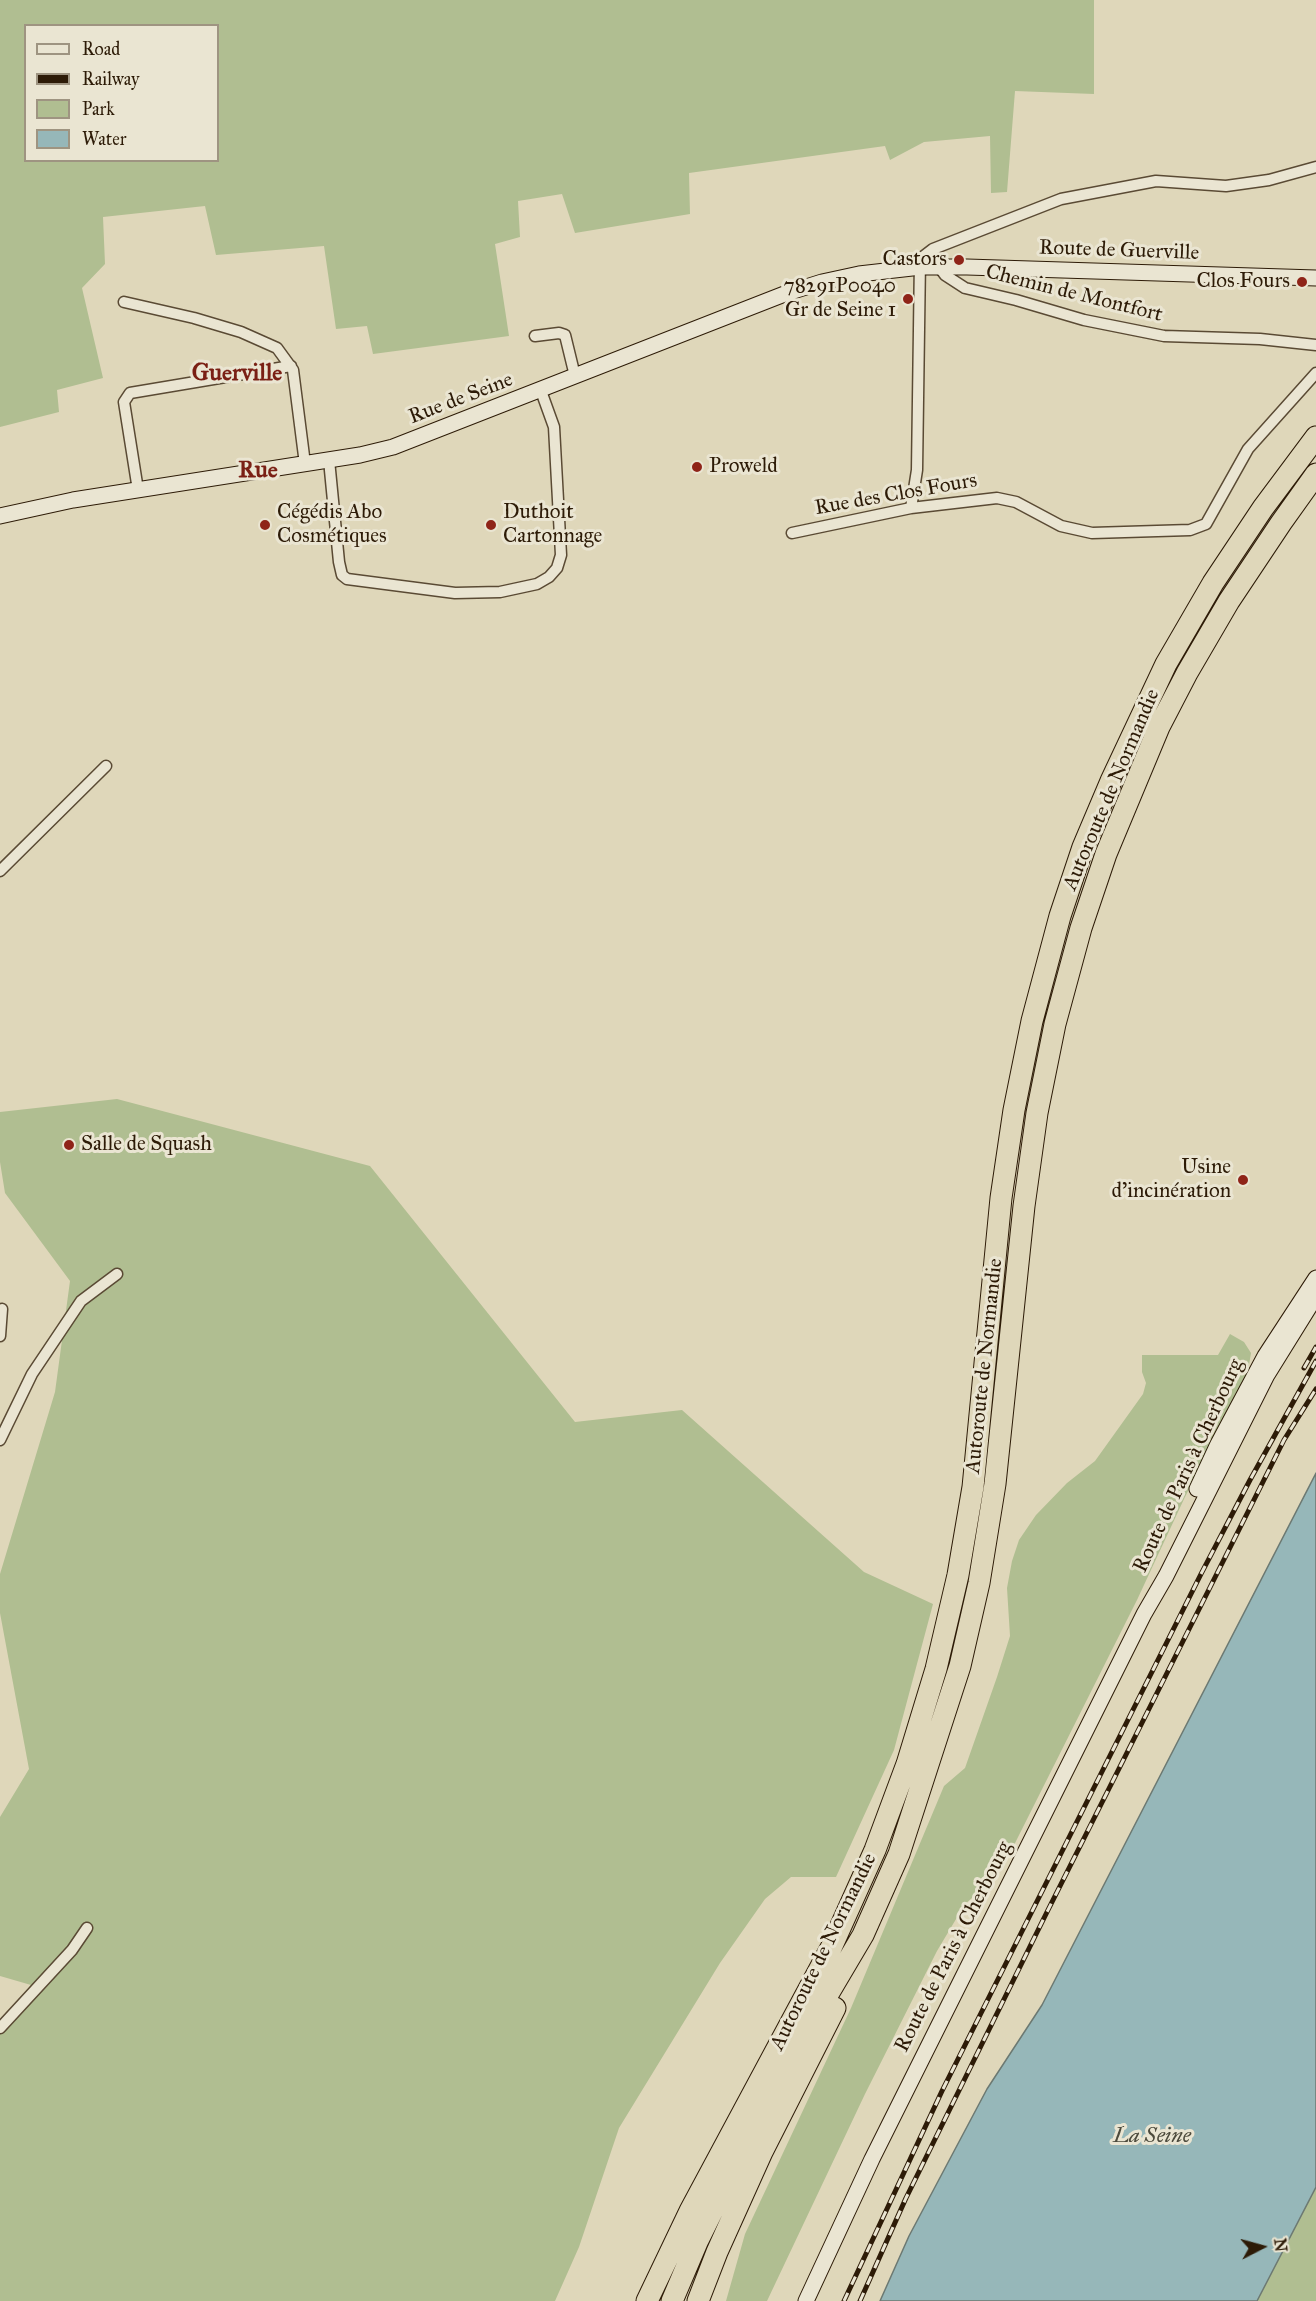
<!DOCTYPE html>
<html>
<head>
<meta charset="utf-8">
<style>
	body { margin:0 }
	#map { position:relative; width:1316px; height:2301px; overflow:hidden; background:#dfd7ba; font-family:"IM FELL Great Primer",serif }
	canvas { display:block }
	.legend { position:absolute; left:24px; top:24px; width:195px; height:138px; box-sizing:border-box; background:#eae5d2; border:2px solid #9e9481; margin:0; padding:8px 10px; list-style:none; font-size:18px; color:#2d1b07 }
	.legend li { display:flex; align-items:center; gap:12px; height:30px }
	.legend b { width:30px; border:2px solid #9e9481 }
	.north { position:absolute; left:1232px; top:2217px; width:60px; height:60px; -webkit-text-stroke:4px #eae5d2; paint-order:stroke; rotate:84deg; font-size:16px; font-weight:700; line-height:24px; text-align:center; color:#2d1b07 }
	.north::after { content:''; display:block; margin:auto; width:21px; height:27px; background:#2d1b07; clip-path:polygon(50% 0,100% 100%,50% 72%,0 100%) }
</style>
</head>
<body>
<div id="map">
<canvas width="1316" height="2301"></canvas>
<ul class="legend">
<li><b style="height:8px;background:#eae5d2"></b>Road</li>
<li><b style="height:8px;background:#2d1b07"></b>Railway</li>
<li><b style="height:16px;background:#b0be91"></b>Park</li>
<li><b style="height:16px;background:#96b7b9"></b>Water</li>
</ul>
<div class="north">N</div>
</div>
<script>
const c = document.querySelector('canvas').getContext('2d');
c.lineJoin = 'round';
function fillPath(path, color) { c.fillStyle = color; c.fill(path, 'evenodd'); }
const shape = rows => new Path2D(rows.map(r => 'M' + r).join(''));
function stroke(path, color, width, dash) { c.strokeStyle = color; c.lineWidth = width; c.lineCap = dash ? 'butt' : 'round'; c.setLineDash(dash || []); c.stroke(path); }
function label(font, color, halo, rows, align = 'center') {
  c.font = font + ' "IM FELL Great Primer",serif'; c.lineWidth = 6; c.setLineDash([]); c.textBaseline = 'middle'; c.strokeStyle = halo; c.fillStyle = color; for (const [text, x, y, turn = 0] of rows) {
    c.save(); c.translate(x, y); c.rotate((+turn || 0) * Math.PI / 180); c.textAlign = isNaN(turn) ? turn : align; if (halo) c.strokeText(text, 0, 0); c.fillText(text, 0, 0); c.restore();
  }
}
const green = shape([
	[0,0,1094,0,1094,94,1015,91,1007,192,991,193,990,136,924,142,890,160,885,146,689,173,690,214,575,233,562,194,518,201,520,237,495,244,509,336,373,354,367,326,336,329,324,246,216,255,205,206,103,217,105,264,82,288,103,378,57,390,59,412,0,427],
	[26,26,218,26,218,160,26,160],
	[117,1099,370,1166,575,1422,682,1410,864,1572,933,1604,894,1750,836,1877,791,1877,765,1899,720,1963,619,2128,579,2247,555,2301,0,2301,0,2023,31,1985,0,1976,0,1817,29,1769,0,1613,0,1574,55,1392,70,1281,5,1193,0,1162,0,1112],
	[1230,1334,1244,1342,1251,1353,1248,1371,1184,1499,1137,1600,1005,1863,994,1879,965,1904,937,1951,865,2094,767,2301,726,2301,745,2234,851,2008,944,1786,965,1768,997,1677,1010,1636,1007,1588,1012,1561,1019,1540,1036,1515,1067,1483,1095,1461,1143,1394,1146,1383,1142,1372,1142,1355,1218,1355],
	[1316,2187,1316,2301,1257,2301]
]);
const water = shape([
	[1316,1473,1316,2187,1257,2301,880,2301,909,2236,987,2089,1042,2005,1316,1473]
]);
const street = shape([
	[939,267,945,275,965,288,1016,300,1084,320,1164,336,1260,339,1316,345],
	[124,302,194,318,241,332,277,348,293,370,305,464],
	[535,336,559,333,565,335,575,376],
	[329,460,339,562,342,575,347,579,455,593,500,592,537,584,549,577,557,568,561,555,554,427,541,391],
	[138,490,124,402,130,393,291,366],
	[911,508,917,470,920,259,933,249,1061,199,1156,181,1226,186,1269,180,1316,167],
	[792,533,911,508,997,498,1016,502,1061,526,1092,533,1190,530,1206,524,1248,449,1316,373],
	[0,871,106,766],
	[0,1336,2,1309],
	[0,1440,32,1374,81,1301,117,1274],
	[0,2028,72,1950,87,1928]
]);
const secondary = shape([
	[0,516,73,500,360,455,393,447,787,293,822,282,859,274,921,267,967,267,1316,278],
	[1197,1489,1218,1444,1265,1356,1316,1278],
	[806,2301,872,2159,1144,1614,1166,1576,1267,1375,1316,1296]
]);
const highway = shape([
	[647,2301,690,2211,831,1948,875,1850,907,1764,936,1669,958,1575,973,1487,1001,1198,1014,1110,1032,1021,1060,916,1083,847,1111,781,1166,664,1213,583,1263,508,1316,437],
	[672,2301,698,2240,760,2115,782,2072,863,1935,899,1854,960,1666,979,1583,995,1484,1024,1206,1037,1113,1055,1024,1081,928,1106,854,1159,727,1187,673,1229,601,1281,523,1316,474],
	[698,2301,717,2252,762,2152,835,2008]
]);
const rail = shape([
	[1304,1368,1316,1347],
	[844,2301,942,2091,1201,1574,1250,1480,1316,1361],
	[860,2301,906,2198,1047,1912,1284,1440,1316,1389]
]);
const markers = [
	[959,260,6,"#8f2418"],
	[1302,282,6,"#8f2418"],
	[908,299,6,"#8f2418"],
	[697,467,6,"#8f2418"],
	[265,525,6,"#8f2418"],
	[491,525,6,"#8f2418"],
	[69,1145,6,"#8f2418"],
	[1243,1180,6,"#8f2418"]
];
const streetNames = [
	["Route de Guerville",1119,251,2],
	["Chemin de Montfort",1074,294,14],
	["Rue de Seine",461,399,-21],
	["Rue des Clos Fours",896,495,-10],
	["Autoroute de Normandie",1112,790,-67],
	["Autoroute de Normandie",985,1366,-84],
	["Route de Paris à Cherbourg",1189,1466,-65],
	["Route de Paris à Cherbourg",954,1947,-63],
	["Autoroute de Normandie",824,1952,-64]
];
const poiNames = [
	["Castors",947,260],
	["Clos Fours",1290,282],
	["78291P0040",896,287],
	["Gr de Seine 1",896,311],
	["Proweld",709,467,"left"],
	["Cégédis Abo",277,513,"left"],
	["Cosmétiques",277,537,"left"],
	["Duthoit",503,513,"left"],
	["Cartonnage",503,537,"left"],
	["Salle de Squash",81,1145,"left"],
	["Usine",1231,1168],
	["d'incinération",1231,1192]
];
const waterNames = [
	["La Seine",1152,2137]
];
const quarterNames = [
	["Guerville",237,374],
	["Rue",258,471]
];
fillPath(green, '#b0be91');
fillPath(water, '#96b7b9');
stroke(water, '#6c7972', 1.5);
stroke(street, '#5a4a34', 13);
stroke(secondary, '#2d1b07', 17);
stroke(highway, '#2d1b07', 23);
stroke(street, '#eae5d2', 10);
stroke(secondary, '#eae5d2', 15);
stroke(highway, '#dfd7ba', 21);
stroke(rail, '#2d1b07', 5);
stroke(rail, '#eae5d2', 3, [9]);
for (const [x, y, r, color] of markers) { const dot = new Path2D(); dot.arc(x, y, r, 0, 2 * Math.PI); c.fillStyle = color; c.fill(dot); stroke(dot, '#eae5d2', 2); }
label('21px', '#2d1b07', '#eae5d2', streetNames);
label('21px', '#2d1b07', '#eae5d2', poiNames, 'right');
label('italic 22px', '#4c4a3c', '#eae5d2', waterNames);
label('bold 24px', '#7a1f14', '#eae5d2', quarterNames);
</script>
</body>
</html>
